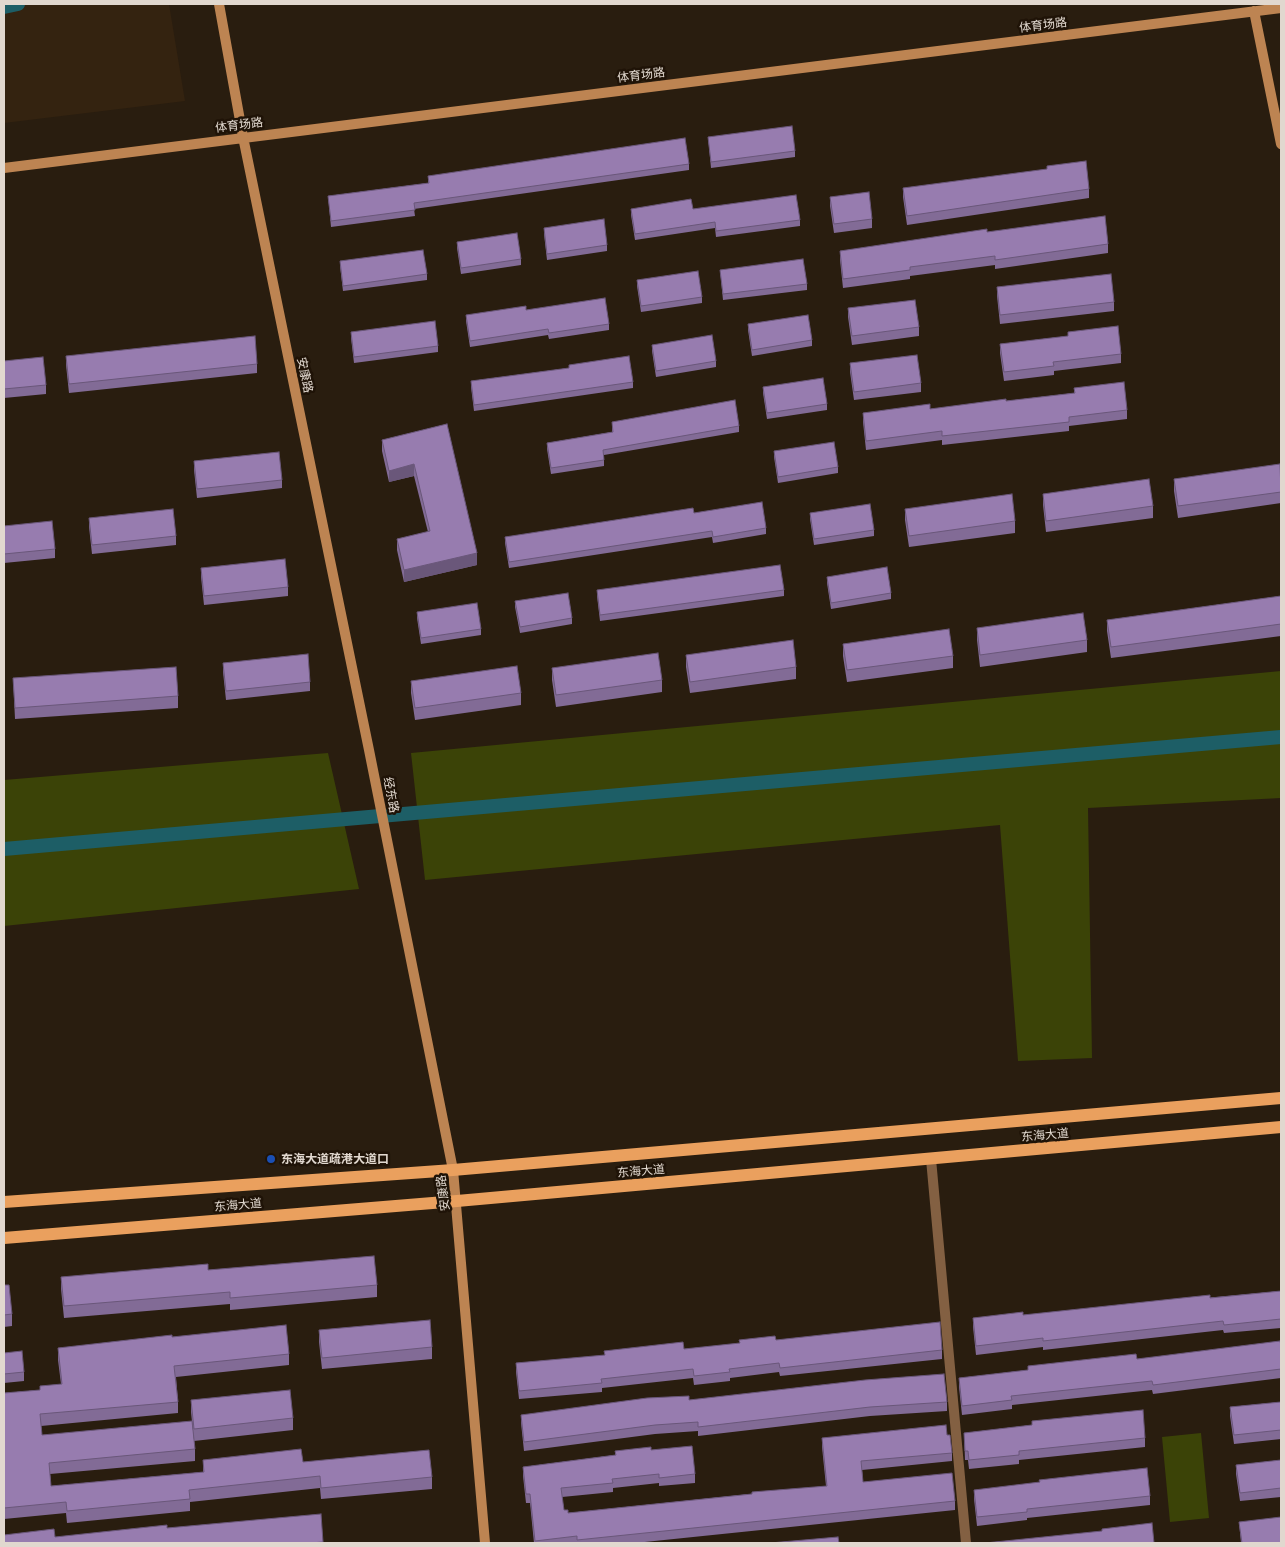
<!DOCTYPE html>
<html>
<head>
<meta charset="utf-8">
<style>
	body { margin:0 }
	#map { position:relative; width:1285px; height:1547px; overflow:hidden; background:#291d0f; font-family:Commissioner,sans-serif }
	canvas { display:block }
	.frame { position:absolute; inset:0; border:5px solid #e1d8cf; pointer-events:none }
</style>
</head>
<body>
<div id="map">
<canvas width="1285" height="1547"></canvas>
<div class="frame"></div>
</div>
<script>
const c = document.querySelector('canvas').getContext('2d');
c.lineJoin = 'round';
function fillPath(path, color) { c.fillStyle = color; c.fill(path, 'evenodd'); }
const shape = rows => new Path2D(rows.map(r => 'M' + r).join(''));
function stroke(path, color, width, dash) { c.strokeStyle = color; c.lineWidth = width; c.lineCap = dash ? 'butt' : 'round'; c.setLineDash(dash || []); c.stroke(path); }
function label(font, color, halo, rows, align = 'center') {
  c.font = font + ' Commissioner,"Noto Sans SC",sans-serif'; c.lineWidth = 5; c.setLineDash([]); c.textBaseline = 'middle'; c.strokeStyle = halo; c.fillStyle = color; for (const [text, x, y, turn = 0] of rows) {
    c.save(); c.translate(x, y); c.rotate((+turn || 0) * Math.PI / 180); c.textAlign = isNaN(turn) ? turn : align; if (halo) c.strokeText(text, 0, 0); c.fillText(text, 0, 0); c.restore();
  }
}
const built = shape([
	[4,4,169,4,185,101,4,123]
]);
const green = shape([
	[1281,671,1281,798,1088,808,1092,1058,1018,1061,1000,825,425,880,411,753],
	[328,753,359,889,4,926,4,780],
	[1201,1433,1209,1518,1170,1522,1162,1437]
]);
const canal = shape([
	[4,7,18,4],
	[4,849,1281,737]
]);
const street = shape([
	[931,1159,966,1543]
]);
const secondary = shape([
	[219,4,243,137,369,750,453,1170,485,1543],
	[1254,11,1281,144],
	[4,168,1281,8]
]);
const primary = shape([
	[4,1202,453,1170,1281,1098],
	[4,1238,457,1201,1281,1127]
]);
const wall = shape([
	[708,137,795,151,795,157,711,168],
	[689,164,689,170,414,209,415,216,331,227,328,196,428,183,428,176],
	[903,188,1089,189,1089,198,907,225,903,197],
	[830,197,872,219,872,228,834,233,830,206],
	[631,209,693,209,800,220,800,226,716,237,715,228,635,240,631,215],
	[544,228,607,245,607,251,547,260,544,234],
	[987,232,1108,244,1108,253,995,269,995,265,910,276,910,279,843,288,840,260,840,251],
	[457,242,521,259,521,265,461,274,457,248],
	[340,261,427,274,427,280,343,291,340,266],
	[720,270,807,284,807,290,723,300],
	[637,280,702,297,702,303,641,312,637,286],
	[997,287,1114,302,1114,311,1000,324,997,296],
	[848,308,919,327,919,336,852,345,848,317],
	[466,315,609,324,609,330,549,339,548,335,470,347,466,321],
	[748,324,812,340,812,346,752,356,748,330],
	[351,332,438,346,438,352,354,363,351,338],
	[1068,332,1121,354,1121,363,1054,371,1054,375,1004,381,1000,353,1000,344,1068,336],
	[652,345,716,361,716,367,656,377,652,351],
	[66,356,257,364,257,373,69,393,66,365],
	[4,361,46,385,46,394,4,398],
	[850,363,921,383,921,392,854,400,850,372],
	[569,368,633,382,633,388,474,411,471,387,471,381],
	[763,387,827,404,827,410,767,419,763,393],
	[1074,388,1127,410,1127,419,1069,426,1069,431,942,445,942,440,866,450,863,422,863,413,930,409,1006,401,1074,393],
	[612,422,739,426,739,432,604,455,604,466,551,474,547,449,547,443,612,432],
	[447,424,477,565,404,582,397,550,397,539,428,532,414,476,389,482,382,451,382,440],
	[774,451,838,467,838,473,778,483,774,457],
	[194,461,282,480,282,488,197,498,194,470],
	[1281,470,1281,503,1178,518,1174,491,1174,479],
	[1043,494,1153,506,1153,518,1046,532,1043,505],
	[905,509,1015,521,1015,533,909,547,905,520],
	[694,513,766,528,766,534,713,543,712,537,509,568,505,543,505,537],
	[810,513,874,530,874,536,814,545,810,519],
	[89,518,176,536,176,545,92,554,89,527],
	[4,526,55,549,55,558,4,563],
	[201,568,288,587,288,596,204,605,201,577],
	[827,577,891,593,891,599,831,609,827,583],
	[597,590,784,590,784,596,600,621,597,596],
	[1281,596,1281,636,1111,658,1107,631,1107,620],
	[515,601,572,618,572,624,520,633,515,607],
	[417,612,481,629,481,635,421,644,417,618],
	[977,628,1087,640,1087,652,980,667,977,640],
	[843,644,953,656,953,668,847,682,843,656],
	[686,655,796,667,796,679,690,693,686,667],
	[223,663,310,682,310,691,226,700,223,672],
	[552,668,662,680,662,692,556,707,552,680],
	[13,678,178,696,178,708,15,719],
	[411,681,521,693,521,705,415,720,411,693],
	[208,1270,377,1285,377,1297,230,1310,230,1304,64,1318,61,1289,61,1277],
	[4,1285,12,1314,12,1326,4,1327],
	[1281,1291,1281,1328,1224,1333,1223,1330,1043,1350,1043,1347,976,1355,973,1327,973,1318,1023,1315],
	[319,1330,432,1347,432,1359,322,1369,319,1342],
	[172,1337,289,1354,289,1365,176,1377,178,1402,178,1413,41,1426,42,1435,195,1449,195,1461,50,1474,51,1486,203,1472,203,1460,303,1462,432,1477,432,1489,321,1499,320,1488,190,1502,190,1511,67,1523,66,1513,4,1519,4,1393,40,1390,61,1384,58,1360,58,1348],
	[776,1340,942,1350,942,1359,780,1376,779,1372,730,1378,730,1381,694,1385,693,1378,602,1388,602,1392,519,1399,516,1372,516,1363,684,1349],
	[1281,1346,1281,1378,1153,1394,1152,1390,1012,1405,1012,1409,962,1415,959,1387,959,1378,1028,1370,1028,1366,1137,1359],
	[4,1353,24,1372,24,1381,4,1383],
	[191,1400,293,1418,293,1430,194,1441,191,1412],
	[689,1400,947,1402,947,1411,870,1416,698,1436,698,1431,655,1434,524,1451,521,1423,521,1415],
	[1281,1402,1281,1439,1234,1444,1230,1416,1230,1407],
	[1032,1421,1145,1438,1145,1447,1019,1460,1019,1464,969,1469,968,1460,965,1460,964,1433,1032,1425],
	[947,1435,952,1453,952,1461,862,1470,863,1482,955,1501,955,1510,635,1543,534,1543,530,1503,526,1503,523,1476,523,1467,615,1455,615,1451,651,1450,695,1474,695,1483,659,1486,659,1483,613,1488,613,1492,562,1497,564,1510,568,1513,826,1486,822,1447,822,1438],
	[1281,1460,1281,1497,1240,1501,1236,1474,1236,1465],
	[974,1490,1150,1496,1150,1505,1027,1518,1027,1520,977,1526,974,1499],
	[1239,1522,1281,1543,1241,1543]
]);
const shadedWall = shape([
	[414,464,414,476,389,482,389,471],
	[477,553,477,565,404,582,404,570]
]);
const building = shape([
	[792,126,795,151,711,162,708,137,792,126],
	[685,138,689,164,414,203,415,210,331,221,328,196,429,183,428,176,685,138],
	[1086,161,1089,189,907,216,903,188,1047,169,1047,166,1086,161],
	[869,192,872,219,834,224,830,197,869,192],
	[796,195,800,220,716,231,715,222,635,234,631,209,691,199,693,209,796,195],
	[1105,216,1108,244,995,260,995,256,910,267,910,270,843,279,840,251,987,229,987,232,1105,216],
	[604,219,607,245,547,254,544,228,604,219],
	[517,233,521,259,461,268,457,242,517,233],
	[423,250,427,274,343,286,340,261,423,250],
	[803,259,807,284,723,294,720,270,803,259],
	[698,271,702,297,641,306,637,280,698,271],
	[1111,274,1114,302,1000,315,997,287,1111,274],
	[605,298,609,324,549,333,548,329,470,341,466,315,526,306,526,310,605,298],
	[915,300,919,327,852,336,848,308,915,300],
	[808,315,812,340,752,350,748,324,808,315],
	[435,321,438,346,354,357,351,332,435,321],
	[1118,326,1121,354,1053,362,1054,366,1004,372,1000,344,1068,336,1068,332,1118,326],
	[712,335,716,361,656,371,652,345,712,335],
	[255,336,257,364,69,384,66,356,255,336],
	[917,355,921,383,854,392,850,363,917,355],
	[629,356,633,382,474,405,471,381,569,368,569,365,629,356],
	[43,357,46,385,4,389,4,361,43,357],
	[823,378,827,404,767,413,763,387,823,378],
	[1124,382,1127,410,1069,417,1069,422,942,436,942,431,866,441,863,413,930,404,930,409,1006,399,1006,401,1075,393,1074,388,1124,382],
	[735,400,739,426,603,450,604,460,551,468,547,443,613,432,612,422,735,400],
	[447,424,477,553,404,570,397,539,430,531,414,464,389,471,382,440,447,424],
	[834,442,838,467,778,477,774,451,834,442],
	[279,452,282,480,197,489,194,461,279,452],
	[1280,464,1281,492,1178,506,1174,479,1280,464],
	[1149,479,1153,506,1046,521,1043,494,1149,479],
	[1012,494,1015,521,909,536,905,509,1012,494],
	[762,502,766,528,713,537,712,531,509,562,505,537,693,508,694,513,762,502],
	[870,504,874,530,814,539,810,513,870,504],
	[173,509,176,536,92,545,89,518,173,509],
	[52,521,55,549,4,554,4,526,52,521],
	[285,559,288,587,204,596,201,568,285,559],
	[780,565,784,590,600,615,597,590,780,565],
	[887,567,891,593,831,603,827,577,887,567],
	[568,593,572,618,520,627,515,601,568,593],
	[1281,596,1281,624,1111,647,1107,620,1281,596],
	[477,603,481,629,421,638,417,612,477,603],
	[1083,613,1087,640,980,655,977,628,1083,613],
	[949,629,953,656,847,670,843,644,949,629],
	[793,640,796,667,690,682,686,655,793,640],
	[658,653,662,680,556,695,552,668,658,653],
	[308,654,310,682,226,691,223,663,308,654],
	[517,666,521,693,415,708,411,681,517,666],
	[176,667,178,696,15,708,13,678,176,667],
	[374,1256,377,1285,230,1298,230,1292,64,1306,61,1277,208,1264,208,1270,374,1256],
	[4,1285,9,1285,12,1314,4,1315,4,1285],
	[1281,1291,1281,1319,1224,1325,1223,1321,1043,1341,1043,1338,976,1346,973,1318,1023,1312,1023,1315,1210,1295,1210,1298,1281,1291],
	[430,1320,432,1347,322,1358,319,1330,430,1320],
	[940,1322,942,1350,780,1368,779,1363,729,1369,730,1372,694,1376,693,1369,601,1379,602,1383,519,1391,516,1363,605,1355,604,1351,683,1342,684,1349,740,1343,739,1340,775,1336,776,1340,940,1322],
	[286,1325,289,1354,174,1366,178,1402,40,1414,42,1435,192,1421,195,1449,49,1463,51,1486,204,1472,203,1460,301,1449,303,1462,429,1450,432,1477,321,1488,320,1476,189,1490,190,1499,67,1511,66,1502,4,1508,4,1393,40,1390,40,1386,62,1384,58,1348,172,1335,172,1337,286,1325],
	[1280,1341,1281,1346,1281,1369,1153,1385,1152,1381,1011,1396,1012,1400,962,1406,959,1378,1028,1370,1028,1366,1136,1354,1137,1359,1280,1341],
	[22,1351,24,1372,4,1374,4,1353,22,1351],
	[944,1374,947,1402,870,1407,698,1427,698,1422,655,1425,524,1442,521,1415,647,1398,689,1396,689,1400,865,1380,944,1374],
	[290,1390,293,1418,194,1429,191,1400,290,1390],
	[1281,1402,1281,1430,1234,1435,1230,1407,1281,1402],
	[1143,1410,1145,1438,1019,1451,1019,1455,969,1460,968,1451,965,1451,964,1433,1032,1425,1032,1421,1143,1410],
	[946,1425,947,1435,950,1435,952,1453,861,1461,863,1482,952,1473,955,1501,577,1540,577,1536,535,1541,530,1494,526,1494,523,1467,616,1455,615,1451,651,1447,651,1450,692,1446,695,1474,659,1478,659,1474,612,1479,613,1483,561,1488,564,1510,568,1510,568,1513,752,1494,752,1492,827,1486,822,1438,946,1425],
	[1281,1460,1281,1488,1240,1493,1236,1465,1281,1460],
	[1147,1468,1150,1496,1027,1509,1027,1512,977,1517,974,1490,1040,1482,1039,1480,1147,1468],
	[321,1514,323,1542,310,1543,4,1543,4,1535,54,1529,55,1537,167,1525,167,1528,321,1514],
	[1281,1517,1281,1543,1242,1543,1239,1522,1281,1517],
	[1152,1523,1154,1543,985,1543,1102,1531,1102,1529,1152,1523],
	[838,1537,839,1543,770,1543,838,1537]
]);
const markers = [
	[271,1159,5,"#1a4fb4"]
];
const streetNames = [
	["体育场路",1043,25,-7],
	["体育场路",641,75,-7],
	["体育场路",239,125,-7],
	["安康路",305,375,78],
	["经东路",391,795,79],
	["东海大道",1045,1135,-5],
	["东海大道",641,1171,-5],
	["安康路",443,1193,-97],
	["东海大道",238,1205,-5]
];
const poiNames = [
	["东海大道疏港大道口",281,1159]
];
fillPath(built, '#342310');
fillPath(green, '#3b4307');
stroke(canal, '#1d5e66', 14);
stroke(street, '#836042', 10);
stroke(secondary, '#bd8452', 10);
stroke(primary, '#eaa05e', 12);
fillPath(wall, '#826b96');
fillPath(shadedWall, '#6a577a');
fillPath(building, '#977caf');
stroke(building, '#6a577a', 1);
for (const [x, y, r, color] of markers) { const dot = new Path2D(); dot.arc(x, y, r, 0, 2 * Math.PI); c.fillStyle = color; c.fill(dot); stroke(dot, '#1f1307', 2); }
label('12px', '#e1d8cf', '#1f1307', streetNames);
label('bold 12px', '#e1d8cf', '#1f1307', poiNames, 'left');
</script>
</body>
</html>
